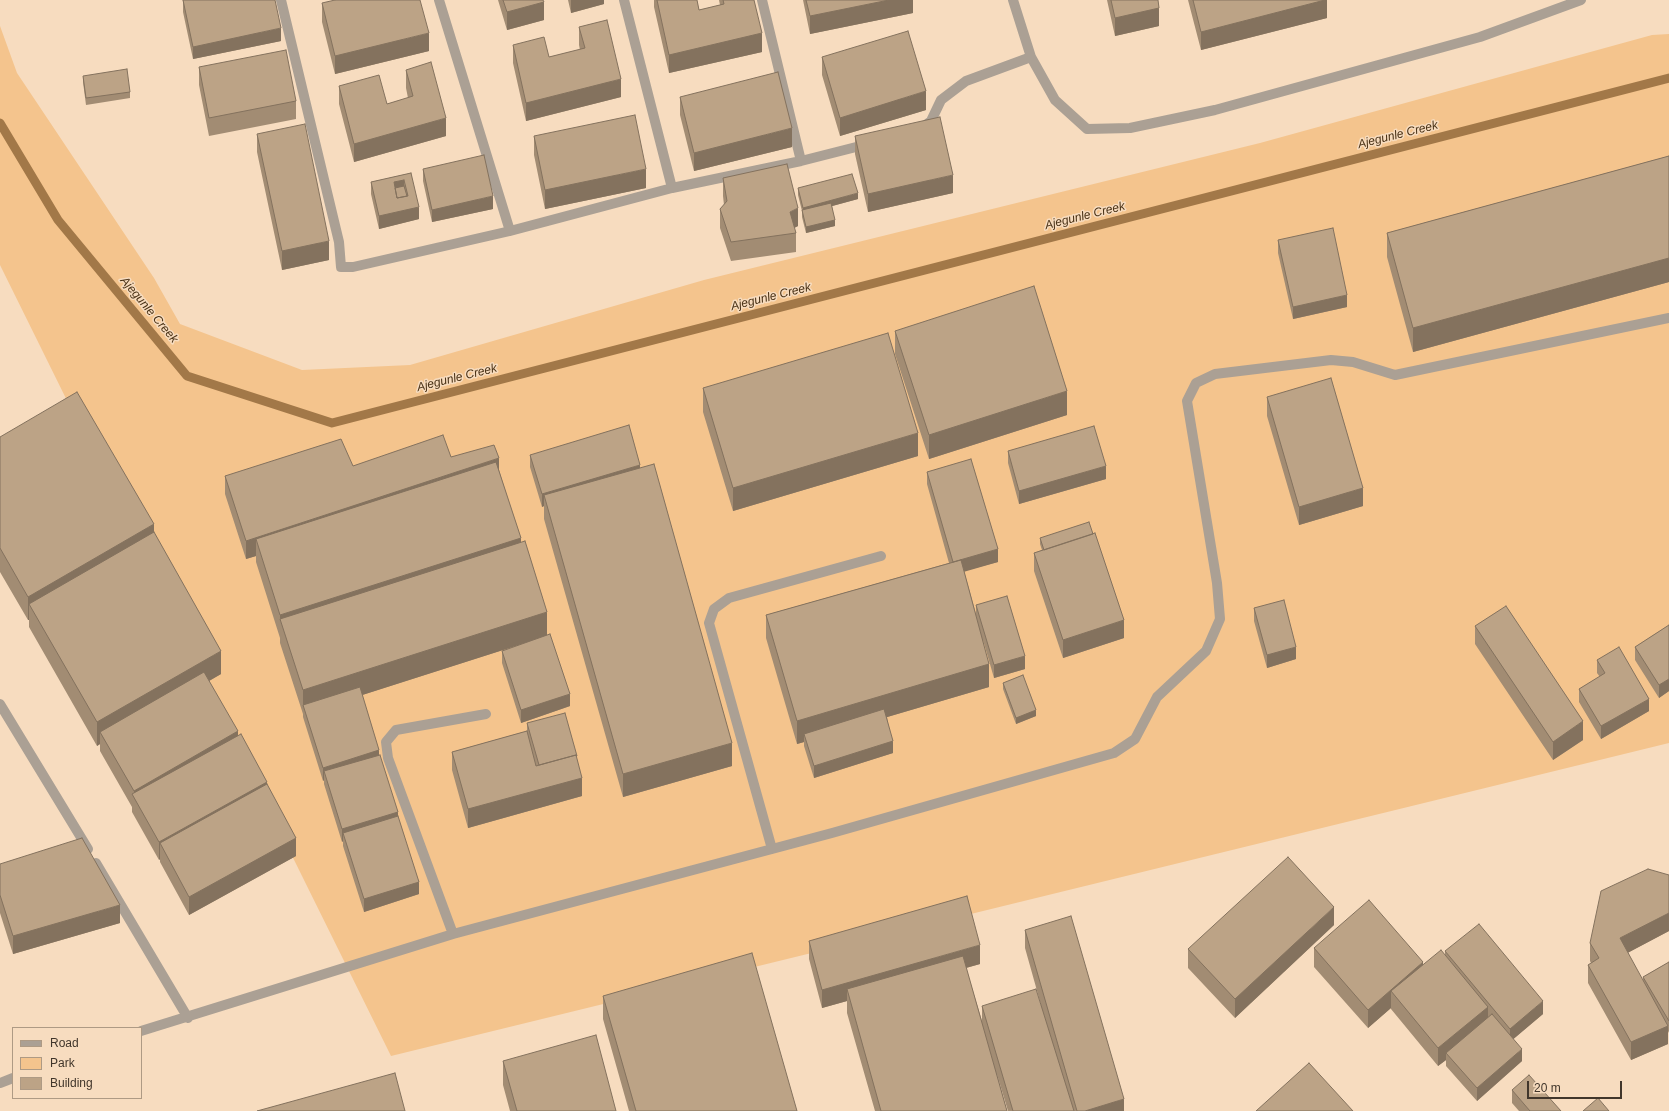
<!DOCTYPE html>
<html>
<head>
<meta charset="utf-8">
<style>
	body { margin:0 }
	#map { position:relative; width:1669px; height:1111px; overflow:hidden; background:#f7dcbf; font-family:Helvetica,sans-serif }
	canvas { display:block }
	.legend { position:absolute; left:12px; top:1027px; width:130px; height:72px; box-sizing:border-box; background:#f7dcbf; border:1px solid #ae9a84; margin:0; padding:5px 7px; list-style:none; font-size:12px; color:#41362b }
	.legend li { display:flex; align-items:center; gap:8px; height:20px }
	.legend b { width:20px; border:1px solid #ae9a84 }
	.scale { position:absolute; left:1527px; top:1081px; width:95px; height:18px; box-sizing:border-box; border:2px solid #41362b; border-top:0; padding-left:5px; font-size:12px; line-height:14px; white-space:nowrap; color:#41362b; -webkit-text-stroke:3px #f7dcbf; paint-order:stroke }
</style>
</head>
<body>
<div id="map">
<canvas width="1669" height="1111"></canvas>
<ul class="legend">
<li><b style="height:5px;background:#aba094"></b>Road</li>
<li><b style="height:11px;background:#f4c48d"></b>Park</li>
<li><b style="height:11px;background:#bca386"></b>Building</li>
</ul>
<div class="scale">20 m</div>
</div>
<script>
const c = document.querySelector('canvas').getContext('2d');
c.lineJoin = 'round';
function fillPath(path, color) { c.fillStyle = color; c.fill(path, 'evenodd'); }
const shape = rows => new Path2D(rows.map(r => 'M' + r).join(''));
function stroke(path, color, width, dash) { c.strokeStyle = color; c.lineWidth = width; c.lineCap = dash ? 'butt' : 'round'; c.setLineDash(dash || []); c.stroke(path); }
function label(font, color, halo, rows, align = 'center') {
  c.font = font + ' Helvetica,sans-serif'; c.lineWidth = 3; c.setLineDash([]); c.textBaseline = 'middle'; c.strokeStyle = halo; c.fillStyle = color; for (const [text, x, y, turn = 0] of rows) {
    c.save(); c.translate(x, y); c.rotate((+turn || 0) * Math.PI / 180); c.textAlign = isNaN(turn) ? turn : align; if (halo) c.strokeText(text, 0, 0); c.fillText(text, 0, 0); c.restore();
  }
}
const green = shape([
	[0,26,17,73,154,278,180,324,302,370,410,365,704,280,1260,143,1652,35,1669,34,1669,743,391,1056,0,265]
]);
const stream = shape([
	[0,123,58,220,187,376,332,423,1669,78]
]);
const minor = shape([
	[281,0,339,242,341,267,353,267,510,231,672,188,801,161,868,144],
	[439,0,510,231],
	[624,0,672,188],
	[762,0,801,161],
	[1013,0,1031,57,1055,100,1087,129,1130,128,1215,110,1480,37,1581,0],
	[923,127,931,121,941,100,966,81,1031,57],
	[0,704,88,849],
	[772,849,709,623,714,609,729,598,881,556],
	[96,863,188,1018],
	[453,934,388,758,386,742,396,730,486,714],
	[141,1031,453,934,832,833,1114,753,1135,739,1157,697,1206,651,1220,619,1217,583,1187,401,1196,383,1215,374,1331,360,1353,362,1395,375,1669,318],
	[0,1083,13,1078]
]);
const wall = shape([
	[183,0,281,41,193,59,183,12],
	[498,0,543,0,544,20,507,30],
	[568,0,604,0,604,4,571,13],
	[654,0,697,0,699,10,720,5,719,0,754,0,762,52,669,73,654,7],
	[803,0,913,0,913,13,810,34],
	[1107,0,1158,0,1159,26,1115,36],
	[1188,0,1327,0,1327,18,1201,50],
	[322,3,429,51,335,74,322,22],
	[579,27,621,97,526,121,513,63,513,45,549,57,580,50,579,45],
	[822,57,926,110,840,136,822,75],
	[199,67,296,101,296,119,209,136,199,85],
	[406,70,446,136,354,162,339,104,339,86,387,104,408,98,406,88],
	[83,76,130,92,130,98,86,105,83,82],
	[680,97,792,147,694,171,680,115],
	[257,134,329,260,282,270,257,152],
	[534,136,646,188,545,209,534,155],
	[855,136,953,193,868,212,855,154],
	[1669,156,1669,282,1413,352,1387,257,1387,233],
	[423,169,493,209,432,222,423,181],
	[411,173,419,219,379,229,371,194,371,182],
	[723,178,798,226,794,228,796,233,796,252,731,261,720,228,720,209,724,205,723,196],
	[798,188,858,199,832,206,835,226,806,233,802,217,802,211,798,195],
	[1278,240,1347,307,1293,319,1278,253],
	[895,331,1067,415,929,459,895,354],
	[703,388,918,456,733,511,703,412],
	[1267,397,1363,506,1299,525,1267,416],
	[0,437,154,532,221,674,209,681,238,736,267,784,296,856,189,915,160,862,160,859,159,860,132,812,132,807,100,751,100,744,97,746,29,627,29,620,28,620,0,572],
	[1008,451,1106,479,1019,504,1008,463],
	[530,455,640,468,732,766,623,797,544,519,544,506,542,507,530,467],
	[451,457,499,470,521,542,547,635,570,706,521,723,502,663,502,651,531,641,362,695,379,755,398,816,419,894,364,912,343,846,343,841,342,842,324,784,324,780,323,781,303,717,303,714,280,643,280,638,256,562,256,556,246,559,225,494,225,476,353,466],
	[927,472,998,562,964,571,976,614,976,605,1025,669,994,678,983,640,989,687,887,717,893,753,814,778,804,746,804,742,797,744,766,638,766,615,949,563,927,484],
	[1040,538,1124,638,1063,658,1034,571,1034,553,1042,550,1040,544],
	[1254,608,1296,659,1267,668,1254,621],
	[1669,625,1669,691,1659,698,1635,660,1635,647],
	[1475,626,1583,740,1553,760,1475,644],
	[1597,660,1649,711,1601,739,1579,702,1579,689,1600,677,1597,673],
	[1003,683,1036,716,1016,724,1003,689],
	[527,723,577,760,582,796,468,828,452,770,452,752,527,731],
	[0,864,120,923,13,954,0,913],
	[1669,875,1669,931,1627,953,1643,982,1643,977,1669,962,1669,1033,1668,1031,1668,1044,1631,1060,1588,983,1588,965,1591,963,1590,961,1590,943],
	[1334,925,1235,1018,1188,968,1188,949],
	[1025,930,1124,1111,1008,1111,996,1071,1007,1111,875,1111,847,1013,847,1001,822,1008,809,959,809,941,980,964,966,968,982,1021,982,1006,1041,1005,1025,948],
	[1314,948,1423,965,1445,955,1445,951,1543,1014,1513,1039,1522,1061,1477,1101,1446,1066,1446,1060,1438,1066,1391,1009,1391,1008,1368,1028,1314,967],
	[603,996,797,1111,629,1111,603,1019],
	[503,1061,616,1111,510,1111,503,1085],
	[1512,1090,1561,1111,1519,1111,1512,1103]
]);
const shadedWall = shape([
	[571,0,604,0,604,4,571,13],
	[889,0,913,0,913,13,810,34,810,16],
	[1325,0,1327,0,1327,18,1201,50,1201,32],
	[544,2,544,20,507,30,507,12],
	[1159,8,1159,26,1115,36,1115,18],
	[281,28,281,41,193,59,193,47],
	[429,33,429,51,335,74,335,56],
	[762,33,762,52,669,73,669,55],
	[621,79,621,97,526,121,526,103],
	[926,91,926,110,840,136,840,118],
	[446,118,446,136,354,162,354,144],
	[792,128,792,147,694,171,694,153],
	[646,169,646,188,545,209,545,190],
	[953,175,953,193,868,212,868,194],
	[404,180,404,192,395,194,394,182],
	[858,193,858,199,803,214,803,208],
	[493,196,493,209,432,222,432,210],
	[419,207,419,219,379,229,379,216],
	[798,208,798,226,790,230,790,212],
	[835,220,835,226,806,233,806,227],
	[329,241,329,260,282,270,282,251],
	[1669,258,1669,282,1413,352,1413,328],
	[1347,295,1347,307,1293,319,1293,307],
	[1067,391,1067,415,929,459,929,435],
	[918,433,918,456,733,511,733,488],
	[499,458,499,476,256,539,256,556,246,559,246,541],
	[640,465,640,478,544,495,544,506,542,507,542,494],
	[1106,466,1106,479,1019,504,1019,491],
	[1363,488,1363,506,1299,525,1299,507],
	[154,524,154,548,29,604,29,620,28,620,28,597],
	[521,538,521,561,280,619,280,638,280,615],
	[998,549,998,562,953,575,953,562],
	[547,612,547,636,306,713,303,705,303,714,303,690],
	[1124,620,1124,638,1063,658,1063,640],
	[1296,647,1296,659,1267,668,1267,655],
	[221,651,221,674,105,741,100,732,100,744,97,746,97,722],
	[1025,656,1025,669,994,678,994,665],
	[989,664,989,687,806,741,804,734,804,742,797,744,797,721],
	[1669,679,1669,691,1659,698,1659,685],
	[570,694,570,706,521,723,521,710],
	[1649,699,1649,711,1601,739,1601,726],
	[1036,710,1036,716,1016,724,1016,718],
	[1583,721,1583,740,1553,760,1553,742],
	[238,731,238,749,134,797,134,791],
	[893,741,893,753,814,778,814,766],
	[732,743,732,766,623,797,623,774],
	[379,750,379,763,324,771,324,780,323,781,323,768],
	[582,778,582,796,468,828,468,809],
	[267,782,267,801,160,843,160,859,159,860,159,842],
	[398,812,398,825,343,833,343,841,342,842,342,829],
	[296,838,296,856,189,915,189,897],
	[419,882,419,894,364,912,364,899],
	[120,905,120,923,13,954,13,936],
	[1334,907,1334,925,1235,1018,1235,999],
	[1669,913,1669,931,1620,957,1620,938],
	[980,945,980,964,850,1000,847,989,847,1001,822,1008,822,990],
	[1423,962,1423,981,1391,991,1391,1008,1368,1028,1368,1010],
	[1543,1001,1543,1014,1510,1042,1510,1029],
	[1488,1007,1488,1026,1446,1053,1446,1060,1438,1066,1438,1048],
	[1668,1026,1668,1044,1631,1060,1631,1042],
	[1522,1049,1522,1061,1477,1101,1477,1088],
	[1124,1099,1124,1111,1085,1111]
]);
const building = shape([
	[183,0,275,0,281,28,193,47,183,0],
	[335,0,420,0,429,33,335,56,322,3,335,0],
	[503,0,543,0,544,2,507,12,503,0],
	[657,0,697,0,699,10,724,4,723,0,754,0,762,33,669,55,657,0],
	[806,0,889,0,810,16,806,0],
	[1111,0,1158,0,1159,8,1115,18,1111,0],
	[1193,0,1325,0,1201,32,1193,0],
	[607,20,621,79,526,103,513,45,544,37,549,57,585,48,579,27,607,20],
	[908,31,926,91,840,118,822,57,908,31],
	[286,50,296,101,209,118,199,67,286,50],
	[431,62,446,118,354,144,339,86,379,75,387,104,413,96,406,70,431,62],
	[127,69,130,92,86,98,83,76,127,69],
	[778,72,792,128,694,153,680,97,778,72],
	[635,115,646,169,545,190,534,136,635,115],
	[940,117,953,175,868,194,855,136,940,117],
	[305,124,329,241,282,251,257,134,305,124],
	[484,155,493,196,432,210,423,169,484,155],
	[1669,156,1669,258,1413,328,1387,233,1669,156],
	[787,164,798,208,790,212,796,233,731,242,720,209,727,201,723,178,787,164],
	[411,173,419,207,379,216,371,182,411,173],
	[404,180,408,196,397,198,394,182,404,180],
	[852,174,858,193,803,208,798,188,852,174],
	[404,186,407,196,397,198,395,188,404,186],
	[831,203,835,220,806,227,802,210,831,203],
	[1333,228,1347,295,1293,307,1278,240,1333,228],
	[1034,286,1067,391,929,435,895,331,1034,286],
	[888,333,918,433,733,488,703,388,888,333],
	[1331,378,1363,488,1299,507,1267,397,1331,378],
	[77,392,154,524,28,597,0,548,0,437,77,392],
	[629,425,640,465,542,494,530,455,629,425],
	[1094,426,1106,466,1019,491,1008,451,1094,426],
	[443,435,451,457,494,445,499,458,246,541,225,476,341,439,353,466,443,435],
	[971,459,998,549,953,562,927,472,971,459],
	[496,462,521,538,280,615,256,539,496,462],
	[654,464,732,743,623,774,544,495,654,464],
	[1089,522,1093,534,1044,550,1040,538,1089,522],
	[154,532,221,651,97,722,29,604,154,532],
	[1095,533,1124,620,1063,640,1034,553,1095,533],
	[525,541,547,612,303,690,280,619,525,541],
	[961,560,989,664,797,721,766,615,961,560],
	[1007,596,1025,656,994,665,976,605,1007,596],
	[1284,600,1296,647,1267,655,1254,608,1284,600],
	[1506,606,1583,721,1553,742,1475,626,1506,606],
	[1669,625,1669,679,1659,685,1635,647,1669,625],
	[550,634,570,694,521,710,502,651,550,634],
	[1619,647,1649,699,1601,726,1579,689,1605,673,1597,660,1619,647],
	[204,672,238,731,134,791,100,732,204,672],
	[1023,675,1036,710,1016,718,1003,683,1023,675],
	[360,687,379,750,323,768,303,705,360,687],
	[884,709,893,741,814,766,804,734,884,709],
	[565,713,577,756,576,756,576,755,539,765,527,723,565,713],
	[527,731,536,766,576,755,582,778,468,809,452,752,527,731],
	[241,734,267,782,159,842,132,794,241,734],
	[380,755,398,812,342,829,324,771,380,755],
	[267,784,296,838,189,897,160,843,267,784],
	[398,816,419,882,364,899,343,833,398,816],
	[82,838,120,905,13,936,0,895,0,864,82,838],
	[1288,857,1334,907,1235,999,1188,949,1288,857],
	[1648,869,1669,875,1669,913,1620,938,1668,1026,1631,1042,1588,965,1599,958,1590,943,1601,891,1648,869],
	[967,896,980,945,822,990,809,941,967,896],
	[1369,900,1423,962,1368,1010,1314,948,1369,900],
	[1071,916,1124,1099,1085,1111,1077,1111,1025,930,1071,916],
	[1479,924,1543,1001,1510,1029,1445,951,1479,924],
	[1441,950,1488,1007,1438,1048,1391,991,1441,950],
	[752,953,797,1111,636,1111,603,996,752,953],
	[963,956,1007,1111,881,1111,847,989,963,956],
	[1669,962,1669,1021,1643,977,1669,962],
	[1036,989,1074,1111,1013,1111,982,1006,1036,989],
	[1492,1014,1522,1049,1477,1088,1446,1053,1492,1014],
	[596,1035,616,1111,517,1111,503,1061,596,1035],
	[1309,1063,1353,1111,1256,1111,1309,1063],
	[395,1073,405,1111,257,1111,395,1073],
	[1529,1075,1561,1111,1530,1111,1512,1090,1529,1075],
	[1598,1098,1609,1111,1583,1111,1598,1098]
]);
const waterNames = [
	["Ajegunle Creek",1398,135,-14],
	["Ajegunle Creek",1085,216,-14],
	["Ajegunle Creek",771,297,-14],
	["Ajegunle Creek",149,310,50],
	["Ajegunle Creek",457,378,-14]
];
fillPath(green, '#f4c48d');
stroke(stream, '#a27848', 9);
stroke(minor, '#aba094', 10);
fillPath(wall, '#a28c73');
fillPath(shadedWall, '#84725e');
fillPath(building, '#bca386');
stroke(building, '#84725e', 1);
label('italic 12px', '#493115', '#f7dcbf', waterNames);
</script>
</body>
</html>
